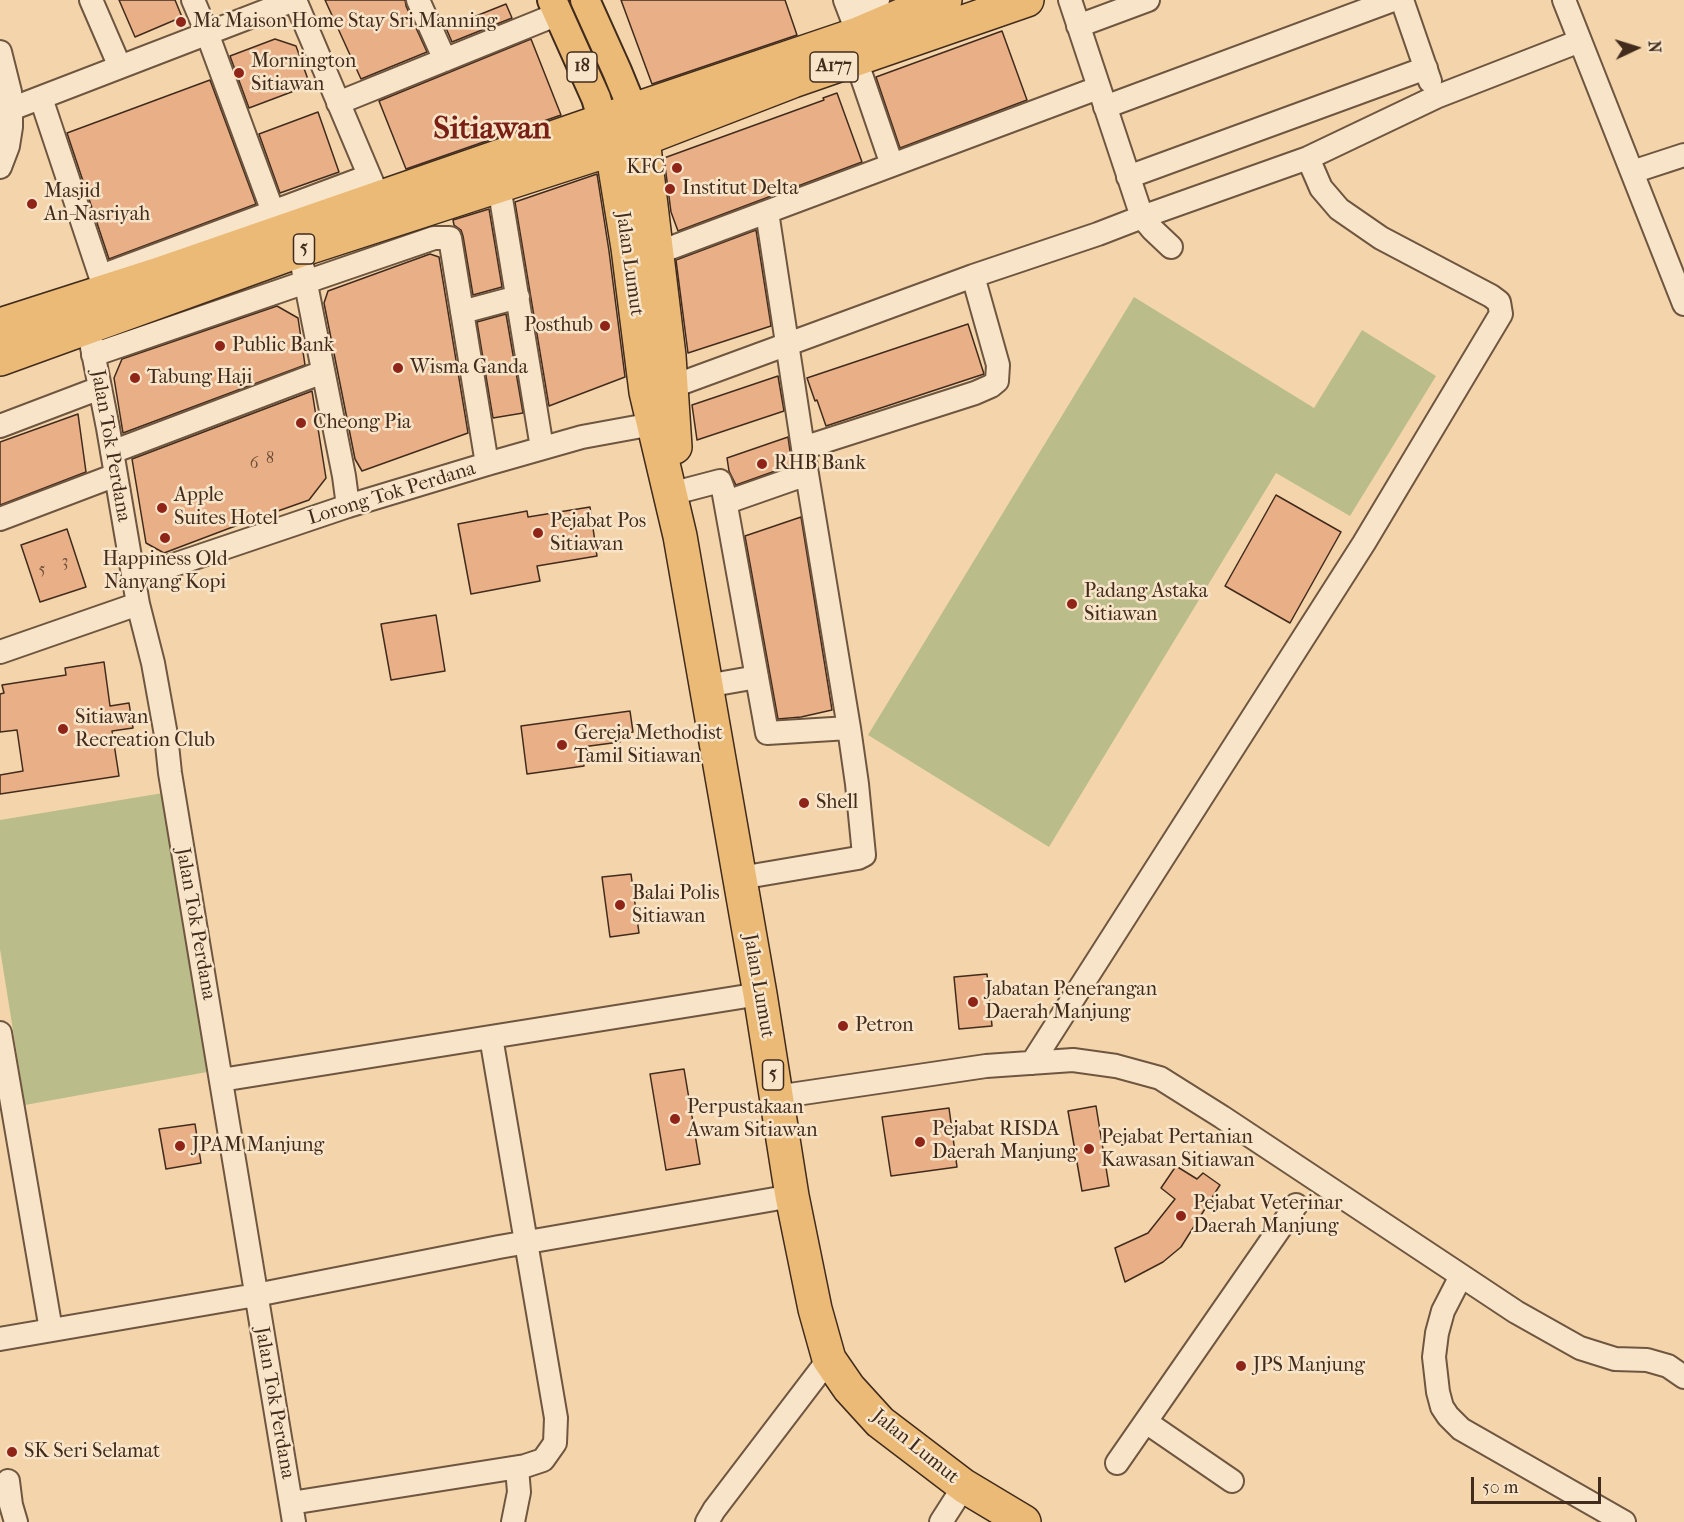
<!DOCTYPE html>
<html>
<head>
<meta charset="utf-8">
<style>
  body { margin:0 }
  #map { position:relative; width:1684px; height:1522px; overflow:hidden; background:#f4d5ab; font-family:"IM FELL French Canon",serif }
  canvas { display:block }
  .north { position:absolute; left:1606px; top:18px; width:60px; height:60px; -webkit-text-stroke:4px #f8e4c8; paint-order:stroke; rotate:86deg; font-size:16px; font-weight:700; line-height:24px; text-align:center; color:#412b1c }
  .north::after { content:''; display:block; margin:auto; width:21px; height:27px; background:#412b1c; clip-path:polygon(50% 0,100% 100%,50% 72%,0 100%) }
  .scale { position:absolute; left:1471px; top:1477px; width:130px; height:27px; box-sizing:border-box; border:3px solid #412b1c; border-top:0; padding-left:8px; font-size:18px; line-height:21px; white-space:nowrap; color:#412b1c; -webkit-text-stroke:4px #f8e4c8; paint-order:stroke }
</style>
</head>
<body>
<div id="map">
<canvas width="1684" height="1522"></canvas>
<div class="north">N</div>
<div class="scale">50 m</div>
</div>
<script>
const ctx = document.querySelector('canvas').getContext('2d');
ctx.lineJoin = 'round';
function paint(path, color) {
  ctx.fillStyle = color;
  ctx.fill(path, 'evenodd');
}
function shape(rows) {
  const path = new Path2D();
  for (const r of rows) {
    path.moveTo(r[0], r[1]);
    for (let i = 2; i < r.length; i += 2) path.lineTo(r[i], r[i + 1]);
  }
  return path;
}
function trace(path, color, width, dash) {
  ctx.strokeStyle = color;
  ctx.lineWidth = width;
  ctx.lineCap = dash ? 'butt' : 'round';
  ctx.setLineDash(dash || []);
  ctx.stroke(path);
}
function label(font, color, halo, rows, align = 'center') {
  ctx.font = font + ' "IM FELL French Canon",serif';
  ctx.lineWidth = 5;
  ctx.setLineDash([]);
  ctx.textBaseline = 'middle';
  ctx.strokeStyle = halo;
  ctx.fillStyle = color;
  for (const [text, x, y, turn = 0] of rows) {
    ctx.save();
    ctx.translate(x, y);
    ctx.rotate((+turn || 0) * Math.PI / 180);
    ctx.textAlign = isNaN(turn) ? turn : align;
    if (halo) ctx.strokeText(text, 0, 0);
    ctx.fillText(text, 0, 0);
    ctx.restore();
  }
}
paint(shape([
  [1134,297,1314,408,1362,330,1436,376,1350,516,1276,473,1049,847,868,735],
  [163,793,207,1072,25,1105,0,949,0,820]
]), '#babd8a');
const building = shape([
  [119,0,175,0,182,17,135,37,119,0],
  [325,0,405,0,406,6,427,52,361,79,325,0],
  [621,0,785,0,797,35,652,84,621,0],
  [506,4,512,18,452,42,446,28,506,4],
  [1002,31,1027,100,900,148,876,77,1002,31],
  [275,39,296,46,310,85,249,108,230,56,275,39],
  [531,39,561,115,406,169,379,101,531,39],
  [210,80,256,204,109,259,67,133,210,80],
  [837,93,862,162,678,231,671,212,664,158,824,100,823,98,837,93],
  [318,112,339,172,280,193,259,134,318,112],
  [597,174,609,251,625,377,549,406,515,202,597,174],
  [489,209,502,287,473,295,463,236,461,230,454,225,453,220,489,209],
  [756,230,771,326,688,353,676,260,756,230],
  [430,254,439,257,468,433,362,471,355,459,324,303,328,291,430,254],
  [277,306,298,318,305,365,123,433,114,378,122,359,277,306],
  [506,314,523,413,493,418,477,322,506,314],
  [968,324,984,374,826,426,817,400,815,401,807,378,968,324],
  [778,376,784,411,697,440,692,405,778,376],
  [312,391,326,478,309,500,230,528,164,553,146,543,132,459,312,391],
  [78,414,86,472,0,505,0,442,78,414],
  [788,437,792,465,736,485,729,471,727,458,788,437],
  [1276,495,1341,532,1290,623,1225,586,1276,495],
  [590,507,597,556,537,566,540,581,471,594,458,524,527,511,528,517,590,507],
  [801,517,832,710,801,717,778,719,745,536,801,517],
  [67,529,86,587,40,602,21,545,67,529],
  [436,615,445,671,391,680,381,624,436,615],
  [104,662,110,706,129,703,133,728,112,731,119,776,0,794,0,775,23,771,17,730,0,732,0,694,4,693,2,685,66,675,65,668,104,662],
  [630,711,633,732,619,734,620,742,582,747,584,766,527,774,521,726,630,711],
  [631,874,639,933,610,937,602,877,631,874],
  [987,974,992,1026,959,1029,954,977,987,974],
  [684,1069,700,1164,666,1170,650,1074,684,1069],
  [1096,1106,1109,1186,1082,1191,1068,1111,1096,1106],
  [949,1108,957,1167,891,1176,882,1117,949,1108],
  [195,1124,201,1163,166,1169,159,1129,195,1124],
  [1176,1166,1197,1179,1203,1173,1220,1185,1181,1247,1163,1262,1125,1282,1115,1248,1148,1233,1175,1199,1161,1188,1176,1166]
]);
paint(building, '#e9af87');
trace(building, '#412b1c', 1.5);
const minor = shape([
  [91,0,120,67],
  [193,0,207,33,273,212],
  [295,0,375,189],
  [418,0,445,60],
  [845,0,858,34],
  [1070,0,1142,217,1152,229,1171,247],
  [1402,0,1430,81],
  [1564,0,1684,304],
  [849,10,878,0],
  [1078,26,1148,0],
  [0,52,10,92,11,109,11,127,8,146,0,167],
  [856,60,892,165],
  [41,98,105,290],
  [338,103,558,14],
  [1105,107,1393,0],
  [11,109,294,0],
  [1632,172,1684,155],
  [1128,177,1426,68],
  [499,186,542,448],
  [657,253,1098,88],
  [303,269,344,476,348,506],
  [101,276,369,176],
  [462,312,518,297],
  [88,327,108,428,138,604,153,663,166,735,170,773,294,1522],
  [93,355,434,238,450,238,487,464],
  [671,387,973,276,1098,234,1142,217,1308,158,1436,97,1580,41],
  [0,426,100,388],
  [803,448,975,393,991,386,997,381,998,365,973,276],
  [112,452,323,372],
  [678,492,720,481,723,489,767,733,849,728],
  [727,502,807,474],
  [0,519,116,475],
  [135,578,348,506,487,464,582,437,653,424],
  [0,652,138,604],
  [706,686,757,677],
  [740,878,858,858,864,855,857,784,849,728,807,474,767,212],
  [0,1033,51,1330],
  [1032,1063,1364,543,1501,314,1499,302,1491,296,1381,238,1339,209,1321,188,1308,158],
  [221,1080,760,994],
  [776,1097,986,1066,1073,1060,1116,1066,1160,1078,1222,1117,1516,1312,1580,1348,1615,1359,1647,1360,1668,1366,1684,1377],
  [1461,1276,1443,1311,1437,1333,1434,1357,1438,1392,1442,1407,1448,1416,1461,1429,1624,1522],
  [0,1339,256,1295,499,1247,792,1196],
  [1146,1422,1232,1481],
  [1117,1463,1296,1205],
  [8,1481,11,1505,16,1522],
  [291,1503,525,1466,543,1460,555,1443,556,1418,491,1037],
  [513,1522,519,1492,517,1468],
  [707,1522,714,1510,829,1359],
  [941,1522,964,1486]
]);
const major = shape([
  [552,0,596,98,603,121],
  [585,0,617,71,633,110]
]);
const highway = shape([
  [636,118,643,139,669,356,675,447],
  [603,121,612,149,628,248,646,392,680,536,760,994,792,1196,815,1309,829,1359,849,1388,880,1422,964,1486,1024,1522],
  [0,325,156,275,633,110,858,34,907,13,945,0],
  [0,359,298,251,643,139,793,81,1027,0]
]);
trace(minor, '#6e5640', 26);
trace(major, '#412b1c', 32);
trace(highway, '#412b1c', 36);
trace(minor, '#f8e4c8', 22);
trace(major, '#eaba76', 28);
trace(highway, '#eaba76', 33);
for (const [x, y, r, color] of [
  [181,22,6,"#8f2418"],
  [239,73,6,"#8f2418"],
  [677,168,6,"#8f2418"],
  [670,189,6,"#8f2418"],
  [32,204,6,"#8f2418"],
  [605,326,6,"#8f2418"],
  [220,346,6,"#8f2418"],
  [398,368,6,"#8f2418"],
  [135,378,6,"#8f2418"],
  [301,423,6,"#8f2418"],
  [762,464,6,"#8f2418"],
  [162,508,6,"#8f2418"],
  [538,533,6,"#8f2418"],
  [165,538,6,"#8f2418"],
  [1072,604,6,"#8f2418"],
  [63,729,6,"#8f2418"],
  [562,745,6,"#8f2418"],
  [804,803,6,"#8f2418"],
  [620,905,6,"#8f2418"],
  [973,1002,6,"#8f2418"],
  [843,1026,6,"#8f2418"],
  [675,1119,6,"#8f2418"],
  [920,1142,6,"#8f2418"],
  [180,1146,6,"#8f2418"],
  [1089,1149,6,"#8f2418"],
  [1181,1216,6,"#8f2418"],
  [1241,1366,6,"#8f2418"],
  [12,1452,6,"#8f2418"]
]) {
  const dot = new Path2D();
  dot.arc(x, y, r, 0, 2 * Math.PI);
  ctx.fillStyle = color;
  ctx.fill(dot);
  trace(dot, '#f8e4c8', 2);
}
label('16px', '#6b4c37', null, [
  ["8",270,459],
  ["6",254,464],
  ["3",65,562],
  ["5",42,570]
]);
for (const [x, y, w] of [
  [582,67,30],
  [834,67,48],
  [304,249,21],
  [773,1075,21]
]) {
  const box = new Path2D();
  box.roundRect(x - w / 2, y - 15, w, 30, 4.5);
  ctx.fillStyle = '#f8e4c8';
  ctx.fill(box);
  trace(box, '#412b1c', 1.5);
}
label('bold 18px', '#412b1c', null, [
  ["18",582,67],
  ["A177",834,67],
  ["5",304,249],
  ["5",773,1075]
]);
label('20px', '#412b1c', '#f8e4c8', [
  ["Ma Maison Home Stay Sri Manning",193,22],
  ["Mornington",251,62],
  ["Sitiawan",251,85],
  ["KFC",665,168,"right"],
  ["Institut Delta",682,189],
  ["Masjid",44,192],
  ["An-Nasriyah",44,215],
  ["Posthub",593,326,"right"],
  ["Public Bank",232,346],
  ["Wisma Ganda",410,368],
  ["Tabung Haji",147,378],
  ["Cheong Pia",313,423],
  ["RHB Bank",774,464],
  ["Apple",174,496],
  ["Suites Hotel",174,519],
  ["Pejabat Pos",550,522],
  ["Sitiawan",550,545],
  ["Happiness Old",165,560,"center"],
  ["Nanyang Kopi",165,583,"center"],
  ["Padang Astaka",1084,592],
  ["Sitiawan",1084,615],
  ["Sitiawan",75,718],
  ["Recreation Club",75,741],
  ["Gereja Methodist",574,734],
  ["Tamil Sitiawan",574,757],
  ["Shell",816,803],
  ["Balai Polis",632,894],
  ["Sitiawan",632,917],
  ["Jabatan Penerangan",985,990],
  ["Daerah Manjung",985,1013],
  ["Petron",855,1026],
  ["Perpustakaan",687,1108],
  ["Awam Sitiawan",687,1131],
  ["Pejabat RISDA",932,1130],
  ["Daerah Manjung",932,1153],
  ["Pejabat Pertanian",1101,1138],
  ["Kawasan Sitiawan",1101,1161],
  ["JPAM Manjung",192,1146],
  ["Pejabat Veterinar",1193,1204],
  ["Daerah Manjung",1193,1227],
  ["JPS Manjung",1253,1366],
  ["SK Seri Selamat",24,1452]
], 'left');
label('20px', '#412b1c', '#f8e4c8', [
  ["Jalan Lumut",629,264,82],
  ["Jalan Tok Perdana",110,446,80],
  ["Lorong Tok Perdana",392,494,-17],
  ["Jalan Tok Perdana",195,924,80],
  ["Jalan Lumut",758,986,80],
  ["Jalan Tok Perdana",274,1403,80],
  ["Jalan Lumut",915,1447,39]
]);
label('bold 32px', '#7a1f14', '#f8e4c8', [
  ["Sitiawan",492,130]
]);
</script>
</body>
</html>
